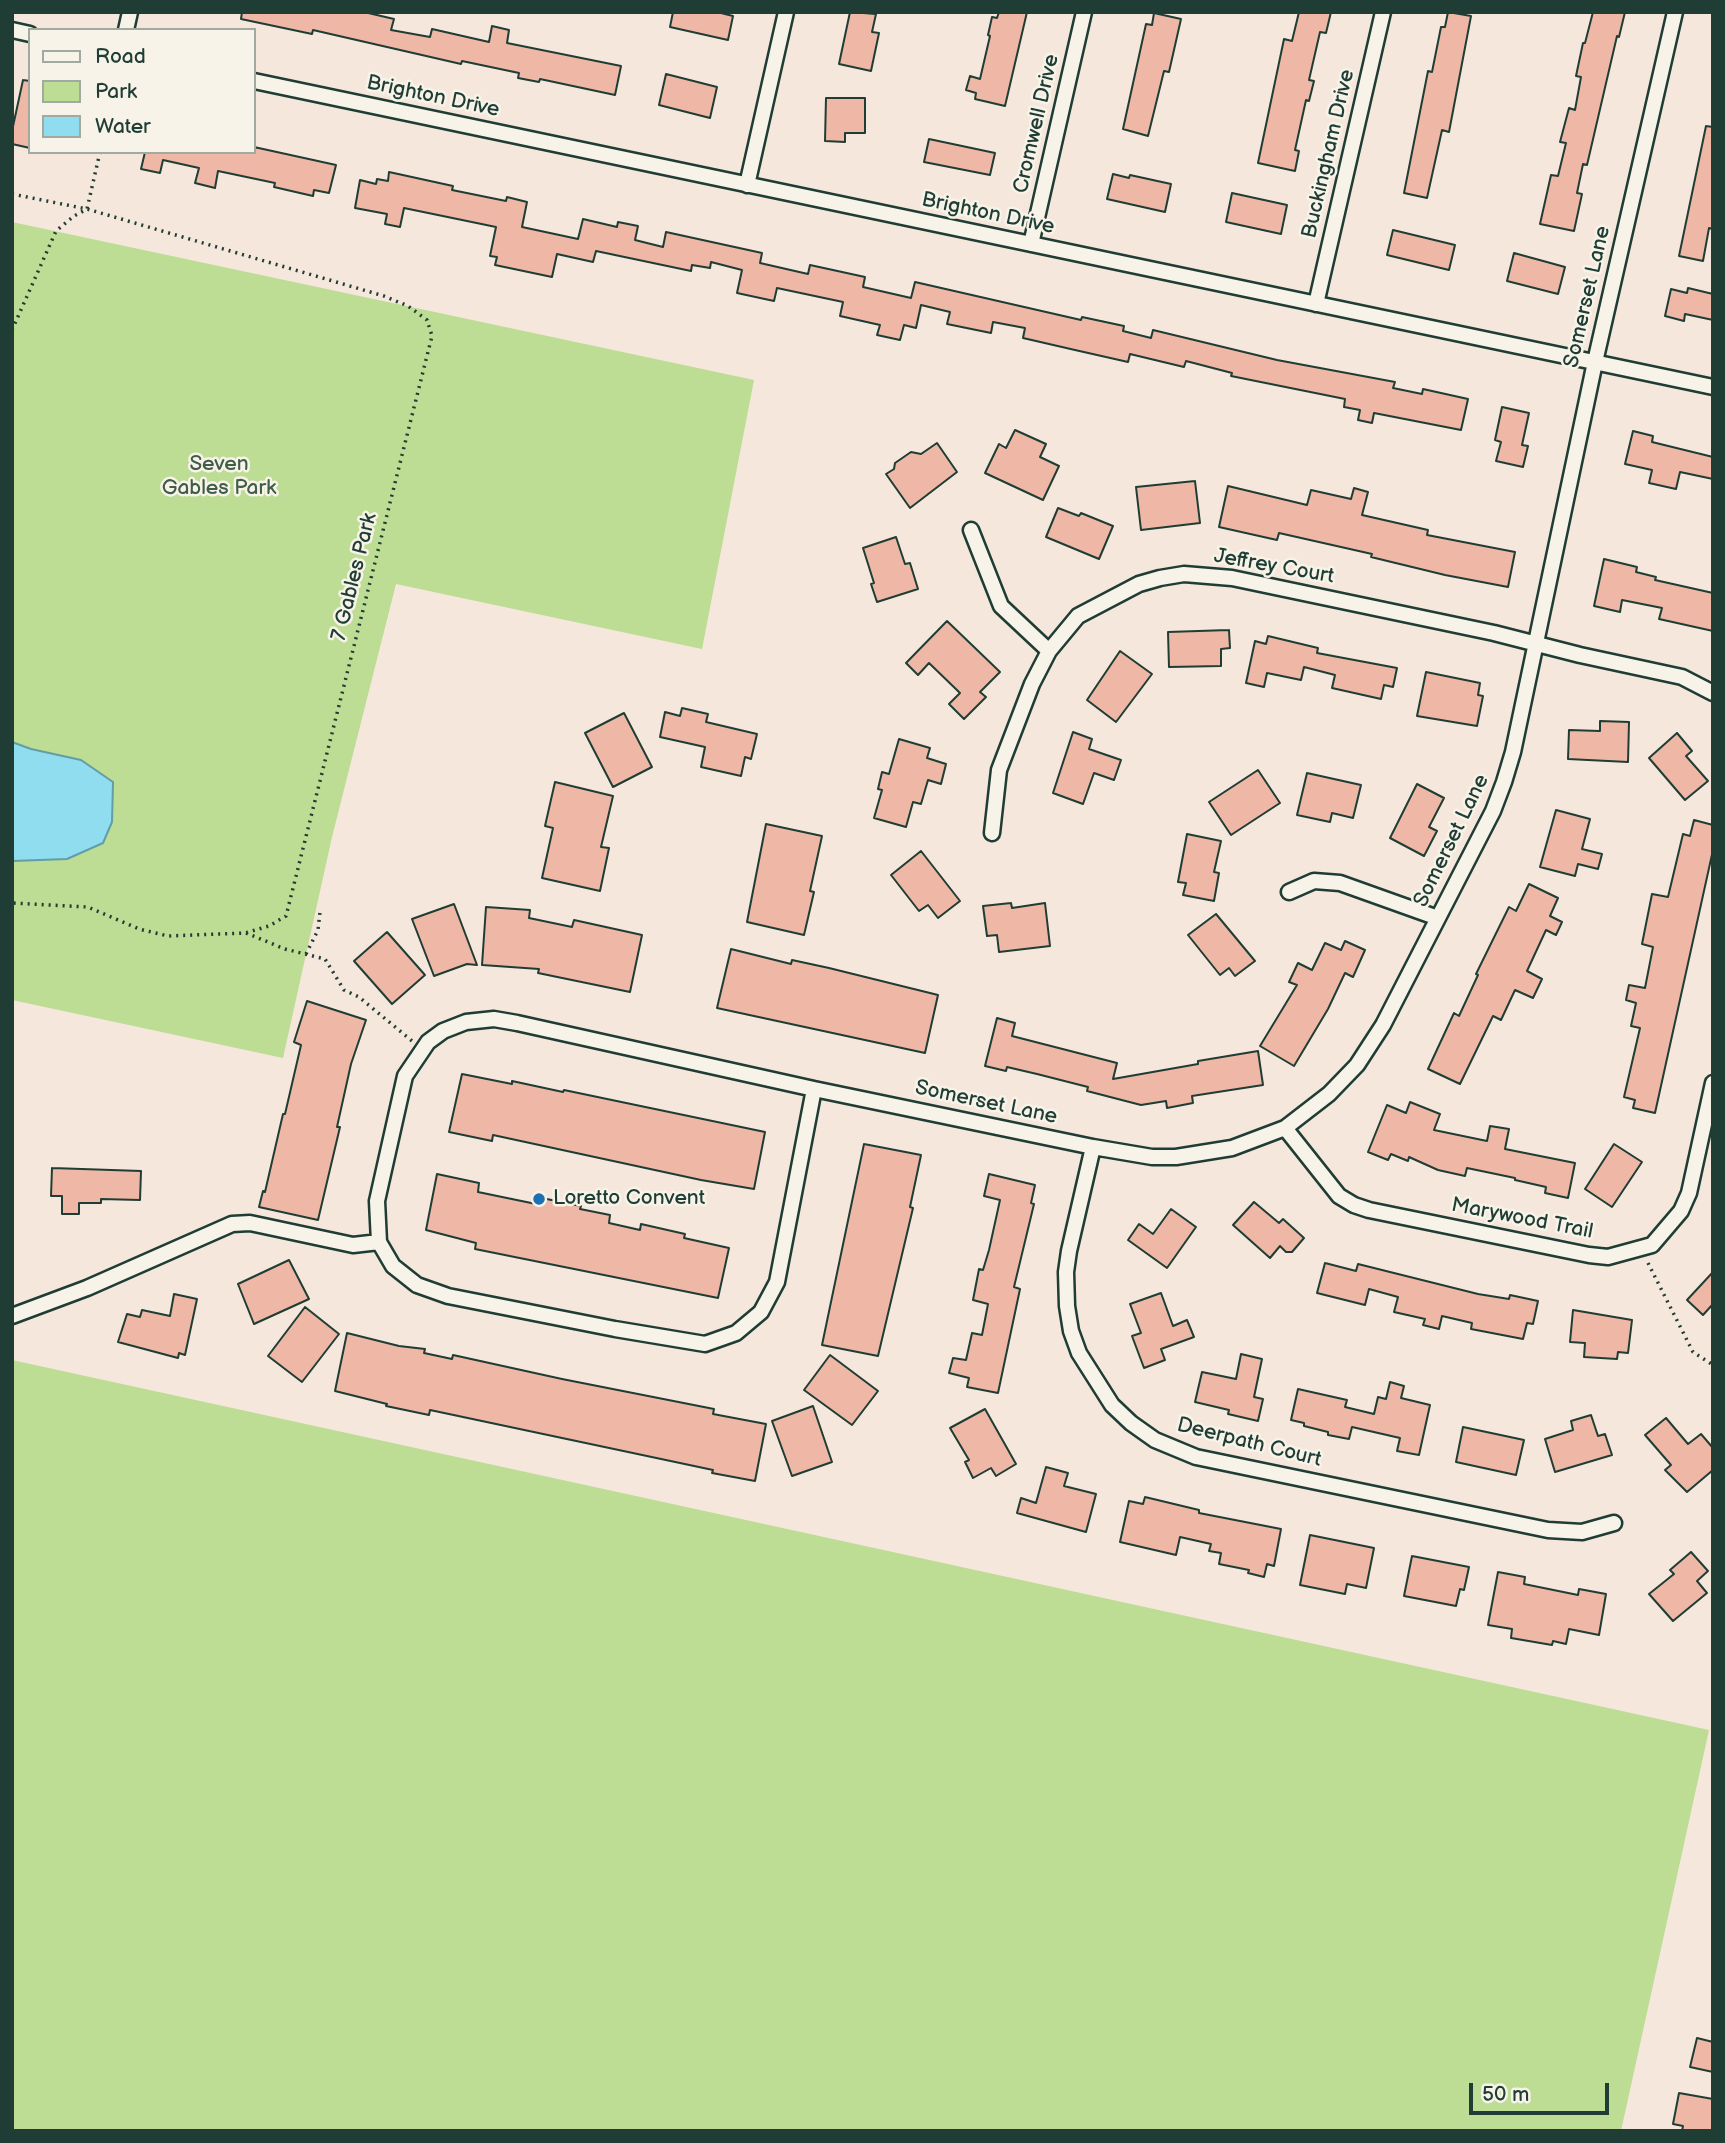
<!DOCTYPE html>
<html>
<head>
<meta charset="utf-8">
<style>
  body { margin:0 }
  #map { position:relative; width:1725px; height:2143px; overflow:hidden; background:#f5e7db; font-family:"Balsamiq Sans",sans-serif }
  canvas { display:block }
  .frame { position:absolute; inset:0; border:14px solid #1f3d34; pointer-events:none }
  .legend { position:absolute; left:28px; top:28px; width:228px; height:126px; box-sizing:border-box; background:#f7f3e8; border:2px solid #a1aaa0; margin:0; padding:9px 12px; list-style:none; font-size:21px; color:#1f3d34 }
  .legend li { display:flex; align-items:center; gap:14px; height:35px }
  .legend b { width:35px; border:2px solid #a1aaa0 }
  .scale { position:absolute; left:1469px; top:2083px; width:140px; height:32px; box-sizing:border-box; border:4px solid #1f3d34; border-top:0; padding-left:9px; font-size:21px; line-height:24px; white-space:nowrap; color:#1f3d34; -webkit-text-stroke:5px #f7f3e8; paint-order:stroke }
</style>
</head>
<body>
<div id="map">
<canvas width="1725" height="2143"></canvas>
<div class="frame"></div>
<ul class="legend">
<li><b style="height:9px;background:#f7f3e8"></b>Road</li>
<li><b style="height:19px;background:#bddc94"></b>Park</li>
<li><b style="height:19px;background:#90ddf0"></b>Water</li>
</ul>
<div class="scale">50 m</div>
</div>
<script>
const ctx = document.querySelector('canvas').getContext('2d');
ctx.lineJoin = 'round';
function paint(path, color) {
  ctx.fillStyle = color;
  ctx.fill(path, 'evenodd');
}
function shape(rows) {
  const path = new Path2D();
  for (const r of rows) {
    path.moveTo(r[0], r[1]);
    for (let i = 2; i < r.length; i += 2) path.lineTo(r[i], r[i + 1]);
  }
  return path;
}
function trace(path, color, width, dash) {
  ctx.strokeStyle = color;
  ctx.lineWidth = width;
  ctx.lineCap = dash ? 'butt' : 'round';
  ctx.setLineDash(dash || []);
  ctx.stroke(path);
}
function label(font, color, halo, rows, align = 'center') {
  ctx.font = font + ' "Balsamiq Sans",sans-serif';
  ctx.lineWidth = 5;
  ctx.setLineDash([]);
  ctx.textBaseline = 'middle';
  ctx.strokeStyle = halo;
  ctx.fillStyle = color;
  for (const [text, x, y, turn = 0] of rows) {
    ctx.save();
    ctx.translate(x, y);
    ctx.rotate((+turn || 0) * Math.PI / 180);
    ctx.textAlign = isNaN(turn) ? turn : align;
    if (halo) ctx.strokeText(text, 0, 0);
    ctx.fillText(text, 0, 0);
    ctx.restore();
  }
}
paint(shape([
  [12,222,754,380,702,649,396,584,332,837,283,1058,12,1000],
  [12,1360,1709,1730,1621,2131,12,2131]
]), '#bddc94');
const water = shape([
  [12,742,31,749,81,760,113,782,112,822,103,843,67,859,12,861,12,742]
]);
paint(water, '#90ddf0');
trace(water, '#639da5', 2);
const building = shape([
  [242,12,364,12,394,19,391,30,430,37,432,29,489,42,492,26,509,30,507,43,621,66,615,95,540,79,539,82,518,78,519,73,462,61,461,64,313,30,312,34,241,19,242,12],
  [673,12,717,12,733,16,728,40,670,27,673,12],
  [850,12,876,14,872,32,879,33,871,71,839,64,850,12],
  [999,12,1027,12,1005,106,975,99,976,93,966,90,970,76,980,79,990,36,988,35,992,17,997,18,999,12],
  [1299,12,1331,12,1326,33,1320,32,1309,80,1314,81,1309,101,1306,100,1295,150,1299,151,1295,171,1258,163,1284,39,1292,41,1299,12],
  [1448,12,1471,16,1449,132,1442,130,1427,198,1404,193,1428,71,1432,72,1441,27,1445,27,1448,12],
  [1593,12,1625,12,1619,37,1617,36,1587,165,1583,164,1577,193,1582,194,1574,231,1540,224,1551,175,1558,176,1566,143,1560,142,1569,108,1575,110,1581,77,1576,76,1583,43,1585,43,1593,12],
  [1154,13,1181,19,1169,72,1164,71,1148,136,1123,129,1146,24,1152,25,1154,13],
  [666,74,717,87,710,118,659,105,666,74],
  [23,80,30,81,30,148,12,144,12,131,23,80],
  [826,98,865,98,865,133,845,133,845,142,825,141,826,98],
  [1706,126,1713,127,1713,229,1709,228,1703,261,1679,256,1706,126],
  [929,139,995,153,990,175,924,162,929,139],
  [254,147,336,165,329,193,314,190,313,196,274,187,275,183,218,171,215,188,195,183,199,168,163,160,160,173,141,169,145,152,254,152,254,147],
  [389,172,453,186,452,190,506,201,507,197,527,202,522,227,578,239,583,219,617,227,618,222,638,226,635,240,663,247,666,232,762,253,760,263,808,274,810,265,865,277,863,287,911,298,915,282,1081,320,1082,317,1124,326,1123,331,1151,338,1153,330,1277,360,1395,382,1393,388,1422,394,1423,389,1468,399,1461,430,1374,413,1372,423,1358,420,1360,410,1344,407,1345,399,1231,376,1232,373,1186,361,1184,367,1130,354,1128,362,1075,350,1023,338,1025,328,993,322,991,333,947,324,950,312,921,305,916,328,904,325,900,340,877,335,880,325,840,316,843,302,777,288,774,301,737,293,742,270,711,262,710,268,692,265,691,271,596,251,593,262,557,254,552,277,495,265,497,257,490,256,496,227,404,208,400,227,385,224,387,214,355,208,360,180,376,184,377,179,388,181,389,172],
  [1113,174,1129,178,1130,175,1171,184,1165,212,1107,199,1113,174],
  [1232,193,1287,205,1281,234,1226,222,1232,193],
  [1393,230,1455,245,1449,270,1387,255,1393,230],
  [1514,253,1565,267,1558,294,1507,281,1514,253],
  [1688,288,1713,294,1713,320,1685,314,1684,321,1665,316,1671,289,1687,293,1688,288],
  [1502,407,1529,413,1522,445,1528,446,1523,467,1496,461,1501,442,1495,440,1502,407],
  [1015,430,1046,444,1040,457,1059,466,1043,500,985,473,999,444,1006,448,1015,430],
  [1633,431,1653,436,1652,442,1713,457,1713,479,1680,472,1676,489,1649,483,1652,470,1625,464,1633,431],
  [937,443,957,472,910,508,886,474,894,469,895,463,911,452,921,454,937,443],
  [1195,481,1200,523,1141,530,1136,487,1195,481],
  [1228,486,1307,505,1311,490,1351,499,1354,488,1368,492,1362,515,1428,530,1427,535,1515,552,1508,587,1445,575,1371,557,1372,554,1279,533,1277,540,1219,527,1228,486],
  [1058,508,1079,516,1081,513,1113,526,1099,559,1046,537,1058,508],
  [896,537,905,564,910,563,918,589,877,602,871,584,874,583,863,548,896,537],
  [1604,559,1637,567,1636,572,1656,577,1655,580,1713,593,1713,631,1659,619,1662,608,1622,600,1620,612,1594,606,1604,559],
  [947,621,1000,672,980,692,986,697,964,719,949,704,960,693,929,663,918,675,906,663,947,621],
  [1229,630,1230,648,1221,649,1221,666,1169,667,1168,632,1229,630],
  [1268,636,1318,648,1317,653,1397,668,1393,687,1384,685,1381,699,1332,688,1335,675,1304,667,1301,680,1267,673,1264,687,1246,683,1255,641,1266,644,1268,636],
  [1120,651,1152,674,1116,722,1087,700,1120,651],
  [1426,672,1480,683,1478,695,1483,696,1477,726,1417,716,1426,672],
  [682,708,708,714,706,722,757,734,751,759,745,757,741,776,701,767,705,747,660,737,665,712,680,716,682,708],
  [624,713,652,767,613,787,585,733,624,713],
  [1600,721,1629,722,1628,762,1568,759,1569,730,1600,731,1600,721],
  [1073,732,1092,739,1089,749,1121,760,1114,780,1094,773,1083,804,1053,793,1073,732],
  [1677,733,1692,751,1686,756,1708,781,1685,800,1649,758,1677,733],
  [899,739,930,748,927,758,946,764,941,784,928,780,921,804,913,802,906,827,874,818,882,790,878,789,882,772,889,774,899,739],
  [1258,770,1280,803,1231,835,1209,802,1258,770],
  [1307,773,1361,785,1353,818,1332,813,1330,822,1297,815,1307,773],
  [555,782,613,796,601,847,609,848,600,891,542,878,553,828,545,826,555,782],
  [1417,784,1444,798,1429,827,1437,831,1424,856,1390,838,1417,784],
  [1556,810,1590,819,1582,849,1602,854,1598,869,1578,864,1575,876,1540,867,1556,810],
  [1694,820,1713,825,1713,850,1655,1113,1633,1108,1635,1100,1624,1097,1640,1028,1631,1026,1636,1003,1626,1000,1629,985,1645,988,1653,947,1642,944,1652,894,1668,897,1683,834,1690,836,1694,820],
  [766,824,822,836,810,891,814,892,804,935,747,922,766,824],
  [1187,834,1221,841,1214,872,1219,873,1214,901,1183,895,1186,883,1178,882,1187,834],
  [921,851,960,901,938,918,928,905,919,911,891,875,921,851],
  [1529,884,1558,898,1550,916,1562,922,1556,935,1546,930,1527,971,1542,979,1533,998,1515,990,1501,1020,1493,1016,1460,1084,1428,1069,1454,1013,1459,1016,1478,975,1476,974,1509,907,1516,911,1529,884],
  [1011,903,1012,908,1045,903,1050,946,999,952,997,935,987,936,983,906,1011,903],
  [454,904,477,965,467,964,434,976,412,919,454,904],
  [486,907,530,910,529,918,572,927,574,920,642,935,630,992,538,973,539,969,482,965,486,907],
  [1216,914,1255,961,1235,976,1229,968,1220,975,1188,935,1216,914],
  [387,932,425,975,392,1004,354,961,387,932],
  [1345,941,1365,950,1353,977,1345,973,1328,1009,1294,1066,1260,1046,1297,985,1289,982,1298,963,1312,970,1325,943,1341,950,1345,941],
  [731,949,791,964,792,960,829,968,938,995,925,1053,717,1008,731,949],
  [307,1001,366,1020,351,1064,337,1127,340,1127,318,1220,259,1207,263,1191,265,1192,283,1114,285,1114,301,1045,294,1042,307,1001],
  [997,1018,1015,1023,1012,1036,1117,1063,1113,1079,1198,1064,1198,1061,1258,1051,1263,1085,1192,1096,1193,1103,1167,1108,1166,1101,1141,1105,1087,1091,1088,1087,1037,1074,1007,1067,1006,1071,985,1066,997,1018],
  [462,1074,512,1084,512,1081,563,1092,564,1090,765,1132,754,1189,701,1180,493,1135,492,1141,449,1132,462,1074],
  [1410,1102,1440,1114,1434,1130,1487,1141,1490,1126,1509,1129,1505,1149,1575,1163,1568,1198,1545,1193,1546,1187,1515,1180,1515,1178,1467,1168,1465,1176,1438,1170,1409,1157,1408,1161,1391,1154,1388,1160,1368,1152,1387,1105,1406,1113,1410,1102],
  [864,1144,921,1155,910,1207,913,1208,878,1356,822,1345,864,1144],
  [1614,1144,1642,1162,1612,1207,1585,1189,1614,1144],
  [52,1168,141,1171,140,1200,101,1199,101,1203,79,1203,79,1214,62,1214,62,1196,51,1196,52,1168],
  [437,1174,479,1183,478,1192,536,1204,537,1197,581,1206,580,1209,610,1215,609,1223,640,1230,641,1224,685,1234,684,1238,729,1248,718,1298,475,1249,476,1243,426,1230,437,1174],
  [989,1174,1035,1185,1031,1203,1034,1204,1014,1287,1020,1289,998,1393,967,1387,969,1378,949,1373,953,1358,966,1360,972,1333,982,1335,988,1304,973,1300,979,1269,983,1270,989,1250,1000,1200,984,1196,989,1174],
  [1254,1202,1279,1223,1283,1219,1304,1238,1292,1252,1286,1252,1280,1246,1270,1258,1233,1225,1254,1202],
  [1171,1209,1196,1227,1167,1268,1128,1240,1139,1224,1153,1234,1171,1209],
  [289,1260,309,1299,254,1324,238,1284,289,1260],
  [1325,1263,1356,1271,1358,1264,1478,1294,1509,1299,1510,1295,1538,1301,1533,1324,1527,1323,1523,1339,1471,1329,1472,1323,1442,1316,1439,1329,1423,1325,1425,1319,1394,1312,1398,1297,1369,1289,1365,1305,1317,1293,1325,1263],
  [1713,1272,1713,1304,1703,1315,1687,1300,1713,1272],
  [1161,1293,1173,1326,1187,1320,1194,1337,1161,1349,1165,1360,1144,1368,1132,1336,1141,1333,1130,1304,1161,1293],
  [174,1294,197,1299,185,1355,179,1353,178,1358,118,1342,127,1314,140,1317,142,1310,170,1316,174,1294],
  [305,1307,339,1334,302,1382,268,1356,305,1307],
  [1573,1310,1632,1320,1628,1353,1618,1352,1617,1359,1584,1357,1585,1343,1570,1342,1573,1310],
  [347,1333,399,1346,425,1349,424,1353,452,1359,453,1355,562,1379,714,1409,713,1414,766,1424,755,1481,712,1473,713,1470,430,1410,429,1415,386,1406,387,1404,335,1391,347,1333],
  [1241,1354,1262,1359,1254,1397,1263,1399,1258,1421,1228,1414,1229,1410,1195,1402,1202,1372,1236,1379,1241,1354],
  [830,1355,878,1391,852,1425,804,1390,830,1355],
  [1390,1382,1404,1386,1401,1398,1430,1405,1419,1455,1397,1451,1400,1438,1352,1427,1349,1439,1328,1435,1328,1432,1304,1426,1304,1423,1291,1420,1298,1389,1347,1400,1345,1407,1374,1414,1378,1397,1386,1399,1390,1382],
  [813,1406,832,1462,792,1476,772,1421,813,1406],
  [985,1409,1016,1464,996,1476,991,1468,973,1478,965,1462,969,1460,950,1428,985,1409],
  [1591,1415,1598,1436,1605,1434,1612,1455,1555,1472,1545,1439,1573,1430,1571,1421,1591,1415],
  [1666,1418,1688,1444,1701,1434,1713,1448,1713,1470,1687,1492,1665,1470,1671,1465,1645,1435,1666,1418],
  [1463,1427,1524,1440,1516,1475,1456,1462,1463,1427],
  [1046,1467,1068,1473,1064,1486,1096,1494,1086,1532,1017,1513,1021,1498,1036,1503,1046,1467],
  [1145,1497,1199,1510,1199,1513,1281,1529,1274,1566,1267,1564,1264,1577,1248,1573,1249,1570,1219,1564,1221,1553,1209,1551,1211,1544,1180,1537,1176,1555,1120,1542,1129,1501,1143,1504,1145,1497],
  [1310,1535,1374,1548,1366,1588,1347,1584,1345,1594,1300,1585,1310,1535],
  [1691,1552,1708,1571,1697,1581,1707,1593,1673,1621,1649,1594,1674,1574,1670,1570,1691,1552],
  [1412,1556,1469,1567,1464,1590,1460,1589,1456,1606,1404,1596,1412,1556],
  [1498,1572,1525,1577,1524,1584,1578,1595,1579,1589,1606,1594,1599,1635,1569,1629,1566,1644,1553,1641,1552,1645,1511,1638,1512,1629,1488,1625,1498,1572],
  [1697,2038,1713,2042,1713,2072,1690,2067,1697,2038],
  [1679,2093,1713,2099,1713,2131,1682,2131,1683,2126,1673,2124,1679,2093]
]);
paint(building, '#efb7a5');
trace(building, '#1f3d34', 2);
const street = shape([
  [12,30,30,34],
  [126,30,130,12],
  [254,81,1713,387],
  [747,185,786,12],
  [1031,244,1084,12],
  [1316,304,1383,12],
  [971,530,1001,606,1049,651],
  [992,833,999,770,1032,684,1049,651,1078,616,1139,584,1160,578,1184,574,1232,578,1494,633,1580,655,1682,677,1713,693],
  [1289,892,1314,881,1340,883,1438,918],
  [814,1089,517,1023,494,1019,466,1022,443,1031,428,1042,405,1076,377,1201,379,1242,393,1266,417,1285,448,1296,615,1329,705,1344,736,1333,761,1312,777,1282,814,1089,1093,1147,1152,1157,1176,1157,1232,1148,1285,1128,1329,1094,1357,1065,1383,1025,1493,811,1504,782,1513,752,1595,362,1675,12],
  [1285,1128,1339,1196,1354,1205,1369,1210,1589,1255,1608,1257,1652,1245,1681,1211,1689,1193,1713,1083],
  [1093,1147,1069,1251,1066,1272,1067,1306,1071,1331,1079,1353,1112,1405,1131,1423,1155,1440,1196,1457,1548,1530,1582,1532,1614,1523],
  [12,1316,87,1288,232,1224,250,1223,353,1245,379,1242]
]);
trace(street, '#1f3d34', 19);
trace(shape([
  [12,194,87,209,384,296,408,306,427,320,432,336,286,916,269,926,245,933,168,936,139,929,88,907,12,903],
  [12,330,56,231,74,216,87,209,100,152],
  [246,933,285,949,325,959,344,990,359,997,412,1041],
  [306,954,318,930,320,912],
  [1648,1263,1693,1352,1713,1365]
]), '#1f3d34', 3.5, [2, 5]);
trace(street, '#f7f3e8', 14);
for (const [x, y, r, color] of [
  [539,1199,7,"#1f6fb2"]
]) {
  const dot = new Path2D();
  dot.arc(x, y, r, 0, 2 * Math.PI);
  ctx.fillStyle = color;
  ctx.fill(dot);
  trace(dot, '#f7f3e8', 2.5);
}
label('21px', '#1f3d34', '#f7f3e8', [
  ["Brighton Drive",433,97,12],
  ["Cromwell Drive",1037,124,-77],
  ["Buckingham Drive",1329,154,-77],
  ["Brighton Drive",988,214,12],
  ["Somerset Lane",1588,297,-77],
  ["Jeffrey Court",1274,567,10],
  ["7 Gables Park",355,577,-76],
  ["Somerset Lane",1452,841,-64],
  ["Somerset Lane",986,1103,12],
  ["Marywood Trail",1522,1219,11],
  ["Deerpath Court",1249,1443,14]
]);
label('21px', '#3f5d47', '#f7f3e8', [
  ["Seven",219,465],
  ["Gables Park",219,489]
]);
label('21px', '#1f3d34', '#f7f3e8', [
  ["Loretto Convent",553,1199]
], 'left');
</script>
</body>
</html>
